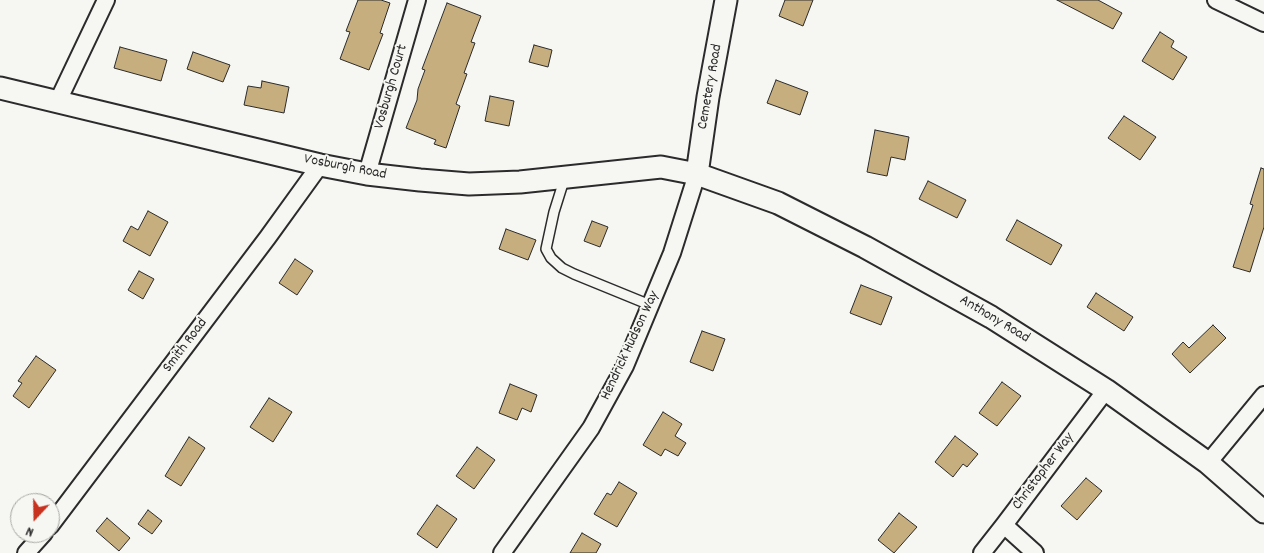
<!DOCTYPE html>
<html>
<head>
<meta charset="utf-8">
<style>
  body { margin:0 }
  #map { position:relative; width:1264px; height:553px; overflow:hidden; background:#f6f6f2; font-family:Dekko,sans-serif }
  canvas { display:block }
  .north { position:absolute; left:10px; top:493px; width:50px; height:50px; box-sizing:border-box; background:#f6f6f2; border:1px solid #a5a5a2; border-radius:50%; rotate:201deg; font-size:14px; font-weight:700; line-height:20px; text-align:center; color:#2b2b2b }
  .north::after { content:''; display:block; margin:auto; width:18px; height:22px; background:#c8321e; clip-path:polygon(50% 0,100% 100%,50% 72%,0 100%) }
</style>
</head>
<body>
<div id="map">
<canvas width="1264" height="553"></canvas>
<div class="north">N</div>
</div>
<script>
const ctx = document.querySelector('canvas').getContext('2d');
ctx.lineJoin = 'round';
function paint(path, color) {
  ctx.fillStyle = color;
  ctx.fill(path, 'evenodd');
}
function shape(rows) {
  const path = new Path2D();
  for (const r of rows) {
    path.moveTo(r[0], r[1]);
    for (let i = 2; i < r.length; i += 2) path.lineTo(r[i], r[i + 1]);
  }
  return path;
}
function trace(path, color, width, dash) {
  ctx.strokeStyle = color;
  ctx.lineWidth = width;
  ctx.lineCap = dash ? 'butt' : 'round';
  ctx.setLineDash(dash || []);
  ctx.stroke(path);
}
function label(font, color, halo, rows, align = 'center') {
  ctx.font = font + ' Dekko,sans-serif';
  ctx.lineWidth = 4;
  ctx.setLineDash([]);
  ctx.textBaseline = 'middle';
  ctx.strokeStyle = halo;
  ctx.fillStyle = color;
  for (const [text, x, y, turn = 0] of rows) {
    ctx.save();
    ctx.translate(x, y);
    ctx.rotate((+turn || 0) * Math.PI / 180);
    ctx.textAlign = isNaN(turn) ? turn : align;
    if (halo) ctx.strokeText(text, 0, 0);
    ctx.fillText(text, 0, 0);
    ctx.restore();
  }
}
const building = shape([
  [358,0,381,0,390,3,380,33,383,34,369,70,340,59,350,32,346,31,358,0],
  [785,0,813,0,803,26,779,16,785,0],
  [1057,0,1098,0,1122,13,1113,29,1057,0],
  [447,3,481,16,471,42,475,43,464,73,467,74,456,104,460,106,446,148,434,144,436,140,406,128,417,100,418,89,425,70,422,69,447,3],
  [1160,32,1174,41,1171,47,1187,57,1173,80,1142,61,1160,32],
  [534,45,552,50,548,67,529,62,534,45],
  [120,47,167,60,161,81,114,68,120,47],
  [193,52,230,65,223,82,187,69,193,52],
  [776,80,808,92,800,115,767,103,776,80],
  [262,81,289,87,284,113,244,105,248,86,261,88,262,81],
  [490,96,514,101,509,126,485,121,490,96],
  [1124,116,1156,137,1140,160,1108,138,1124,116],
  [875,130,909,137,905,160,891,157,887,176,867,172,875,130],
  [1261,168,1264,169,1264,227,1250,272,1233,267,1253,205,1250,204,1261,168],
  [928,181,966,200,957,218,919,199,928,181],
  [148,211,168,222,150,256,123,241,131,226,138,230,148,211],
  [1017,220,1062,245,1051,265,1006,240,1017,220],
  [592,221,608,227,600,247,584,241,592,221],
  [506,229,536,240,528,260,499,249,506,229],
  [295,259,313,271,297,295,279,283,295,259],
  [139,271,154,279,143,299,128,290,139,271],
  [861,285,892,297,881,325,850,313,861,285],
  [1096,293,1133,317,1124,331,1087,307,1096,293],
  [1213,325,1226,338,1190,373,1172,354,1183,342,1189,348,1213,325],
  [702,331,725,339,713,371,690,362,702,331],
  [36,356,56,370,29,408,13,396,22,383,18,381,36,356],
  [1002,382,1021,396,997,426,979,413,1002,382],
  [510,384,537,395,531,412,522,408,517,420,499,413,510,384],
  [269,398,292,412,273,442,250,427,269,398],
  [663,412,682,424,675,436,686,443,678,456,665,449,661,456,643,445,663,412],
  [955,436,978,454,967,467,963,464,953,477,935,462,955,436],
  [189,437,205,448,181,486,165,476,189,437],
  [477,447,495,460,474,489,456,476,477,447],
  [1086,478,1102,491,1077,520,1061,506,1086,478],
  [619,482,637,493,617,527,594,514,607,493,611,495,619,482],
  [437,505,457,519,437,548,417,534,437,505],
  [148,510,162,521,152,534,138,524,148,510],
  [899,513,917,527,894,553,878,540,899,513],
  [107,518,130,538,119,551,96,531,107,518],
  [582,533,601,544,596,553,570,553,582,533]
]);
paint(building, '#c7ae7f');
trace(building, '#2b2b2b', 1);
const service = shape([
  [565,177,554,212,546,249,551,258,562,268,574,274,650,305]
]);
const minor = shape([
  [1216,0,1264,23],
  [58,101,106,0],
  [367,174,417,0],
  [1208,463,1264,395],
  [1004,525,1035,553],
  [50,526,268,237,320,165],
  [26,553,44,533],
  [502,553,591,428,625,366,672,253,697,174],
  [982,553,1004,525,1106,390]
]);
const tertiary = shape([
  [0,88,320,165,367,174,420,180,469,184,520,182,661,167,697,174,778,203,865,247,991,317,1106,390,1208,463,1264,512],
  [697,174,708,97,726,0]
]);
trace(service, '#2b2b2b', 12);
trace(minor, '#2b2b2b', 20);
trace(tertiary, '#2b2b2b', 25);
trace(service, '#f6f6f2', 9);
trace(minor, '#f6f6f2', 16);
trace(tertiary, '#f6f6f2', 21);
label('15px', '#2b2b2b', '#f6f6f2', [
  ["Vosburgh Court",392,87,-74],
  ["Cemetery Road",711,87,-80],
  ["Vosburgh Road",345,168,11],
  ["Anthony Road",994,320,31],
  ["Smith Road",186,346,-53],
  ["Hendrick Hudson Way",631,346,-65],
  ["Christopher Way",1044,472,-53]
]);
</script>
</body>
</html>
